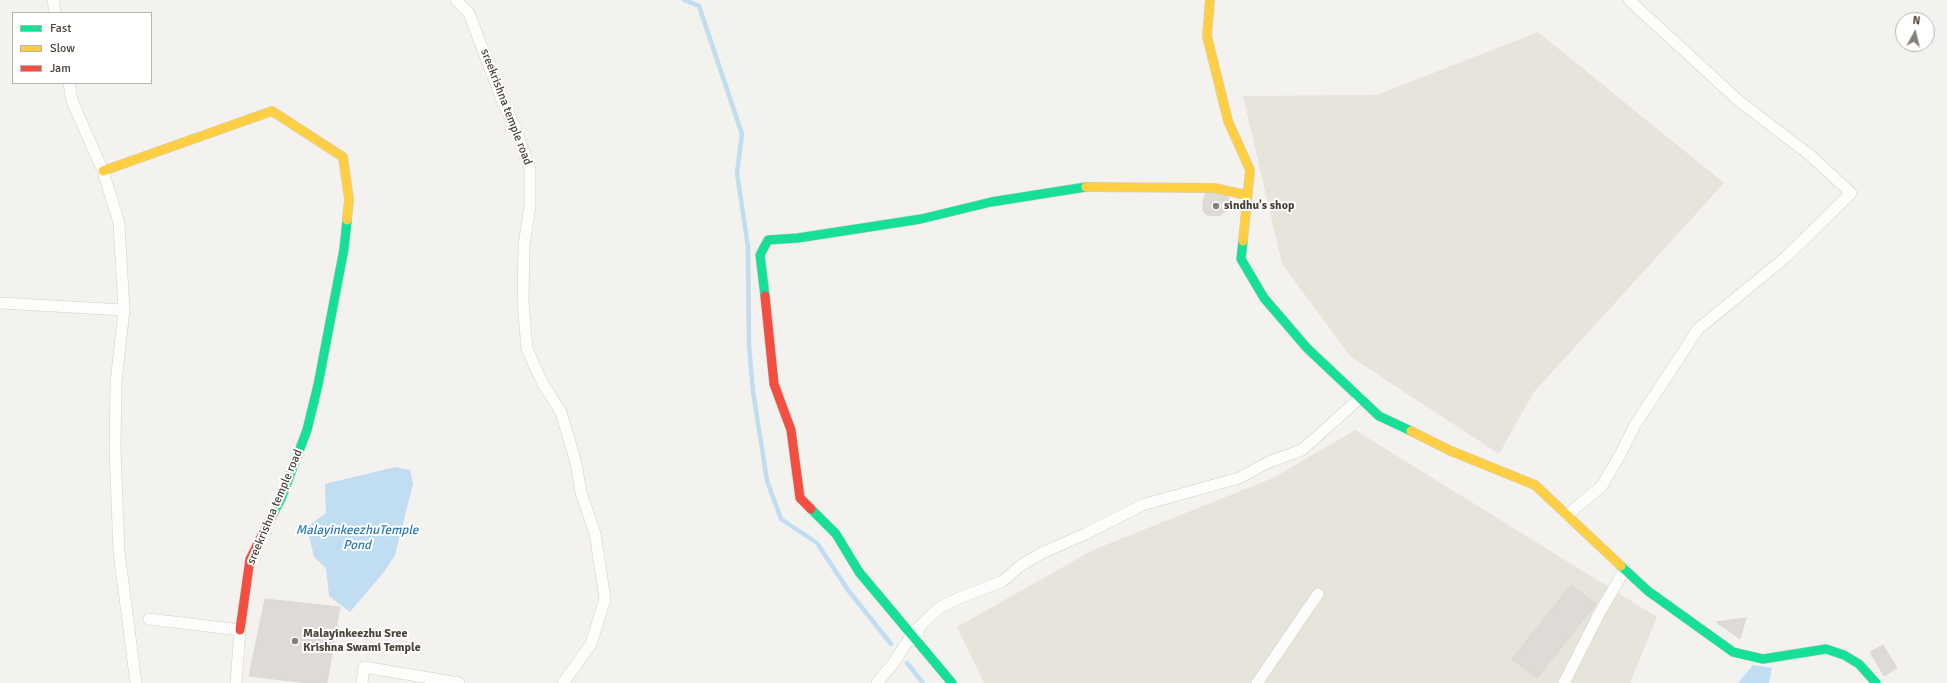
<!DOCTYPE html>
<html>
<head>
<meta charset="utf-8">
<style>
  body { margin:0 }
  #map { position:relative; width:1947px; height:683px; overflow:hidden; background:#f4f2ee; font-family:Signika,sans-serif }
  canvas { display:block }
  .legend { position:absolute; left:12px; top:12px; width:140px; height:72px; box-sizing:border-box; background:#fff; border:1px solid #b7b4b0; margin:0; padding:5px 7px; list-style:none; font-size:12px; color:#4b4439 }
  .legend li { display:flex; align-items:center; gap:8px; height:20px }
  .legend b { width:20px; border:1px solid #b7b4b0 }
  .north { position:absolute; left:1895px; top:12px; width:40px; height:40px; box-sizing:border-box; background:#fff; border:1px solid #b7b4b0; border-radius:50%; rotate:7deg; font-size:11px; font-weight:700; line-height:16px; text-align:center; color:#4b4439 }
  .north::after { content:''; display:block; margin:auto; width:14px; height:18px; background:#868178; clip-path:polygon(50% 0,100% 100%,50% 72%,0 100%) }
</style>
</head>
<body>
<div id="map">
<canvas width="1947" height="683"></canvas>
<ul class="legend">
<li><b style="height:5px;background:#16e098"></b>Fast</li>
<li><b style="height:5px;background:#ffcf43"></b>Slow</li>
<li><b style="height:5px;background:#f24e42"></b>Jam</li>
</ul>
<div class="north">N</div>
</div>
<script>
const ctx = document.querySelector('canvas').getContext('2d');
ctx.lineJoin = 'round';
function paint(path, color) {
  ctx.fillStyle = color;
  ctx.fill(path, 'evenodd');
}
function shape(rows) {
  const path = new Path2D();
  for (const r of rows) {
    path.moveTo(r[0], r[1]);
    for (let i = 2; i < r.length; i += 2) path.lineTo(r[i], r[i + 1]);
  }
  return path;
}
function trace(path, color, width, dash) {
  ctx.strokeStyle = color;
  ctx.lineWidth = width;
  ctx.lineCap = dash ? 'butt' : 'round';
  ctx.setLineDash(dash || []);
  ctx.stroke(path);
}
function label(font, color, halo, rows, align = 'center') {
  ctx.font = font + ' Signika,sans-serif';
  ctx.lineWidth = 4;
  ctx.setLineDash([]);
  ctx.textBaseline = 'middle';
  ctx.strokeStyle = halo;
  ctx.fillStyle = color;
  for (const [text, x, y, turn = 0] of rows) {
    ctx.save();
    ctx.translate(x, y);
    ctx.rotate((+turn || 0) * Math.PI / 180);
    ctx.textAlign = isNaN(turn) ? turn : align;
    if (halo) ctx.strokeText(text, 0, 0);
    ctx.fillText(text, 0, 0);
    ctx.restore();
  }
}
paint(shape([
  [1538,32,1724,183,1534,392,1499,454,1351,357,1282,264,1243,96,1377,95],
  [1355,430,1657,617,1630,683,984,683,957,627,1093,550,1273,478]
]), '#e7e4dc');
paint(shape([
  [395,467,410,470,413,484,395,555,384,572,350,612,329,596,326,568,314,557,307,527,326,513,325,484],
  [1753,665,1772,668,1769,683,1738,683]
]), '#c0ddf1');
trace(shape([
  [684,0,699,6,742,134,737,173,748,247,749,346,753,391,767,481,781,519,817,543,848,590,891,644],
  [907,663,923,683]
]), '#c0ddf1', 4.5);
const building = shape([
  [1206,192,1225,193,1231,201,1229,209,1219,216,1207,215,1203,211,1203,202,1206,192],
  [1571,585,1596,604,1537,678,1512,659,1571,585],
  [265,599,340,607,327,683,308,683,249,676,265,599],
  [1746,618,1740,639,1716,622,1746,618],
  [1883,645,1897,668,1884,676,1870,652,1883,645]
]);
paint(building, '#dedbd6');
trace(building, '#dcd9d4', 1);
const street = shape([
  [53,0,55,13],
  [456,0,469,13,502,100,516,129,530,169,530,206,524,245,523,301,527,349,543,384,561,412,576,463,581,493,595,533,605,599,591,644,563,683],
  [69,83,72,101,103,171,119,223,124,310,116,382,115,449,119,552,136,683],
  [0,303,124,310],
  [1567,515,1602,486,1621,453,1635,425,1698,329,1786,257,1851,193,1811,156,1739,101,1629,0],
  [149,619,240,630,236,683],
  [916,641,920,626,939,608,959,598,1003,581,1020,566,1042,553,1085,534,1142,505,1239,478,1269,462,1302,450,1360,398],
  [362,683,364,667,459,683],
  [877,683,892,665,915,630],
  [1257,683,1318,594],
  [1564,683,1599,614,1625,569]
]);
const fast = shape([
  [1243,241,1241,259,1264,298,1307,348,1379,416,1411,431],
  [765,296,760,255,768,240,798,238,921,219,991,202,1086,187],
  [811,509,836,534,859,572,952,683],
  [273,514,281,499,307,430,318,385,344,249,347,220],
  [1621,566,1648,591,1733,652,1763,659,1826,649,1844,655,1859,664,1876,683]
]);
const slow = shape([
  [1210,0,1207,36,1228,121,1250,170,1243,241],
  [103,171,272,111,343,157,349,199,347,220],
  [1086,187,1214,188,1247,195],
  [1411,431,1451,451,1535,485,1621,566]
]);
const jam = shape([
  [765,296,774,384,791,430,800,498,811,509],
  [240,630,250,559,273,514]
]);
trace(street, '#d2d0cb', 12);
trace(fast, '#d3cfc5', 10);
trace(slow, '#d3cfc5', 10);
trace(jam, '#d3cfc5', 10);
trace(street, '#fdfdfc', 11);
trace(fast, '#16e098', 9);
trace(slow, '#ffcf43', 9);
trace(jam, '#f24e42', 9);
for (const [x, y, r, color] of [
  [1216,206,4,"#868178"],
  [295,641,4,"#868178"]
]) {
  const dot = new Path2D();
  dot.arc(x, y, r, 0, 2 * Math.PI);
  ctx.fillStyle = color;
  ctx.fill(dot);
  trace(dot, '#fff', 1.5);
}
label('12px', '#4b4439', '#fff', [
  ["sreekrishna temple road",506,107,69],
  ["sreekrishna temple road",275,507,-67]
]);
label('bold 12px', '#4b4439', '#fff', [
  ["sindhu's shop",1224,206],
  ["Malayinkeezhu Sree",303,634],
  ["Krishna Swami Temple",303,648]
], 'left');
label('italic 13px', '#2e7ab2', '#fff', [
  ["MalayinkeezhuTemple",357,531],
  ["Pond",357,546]
]);
</script>
</body>
</html>
